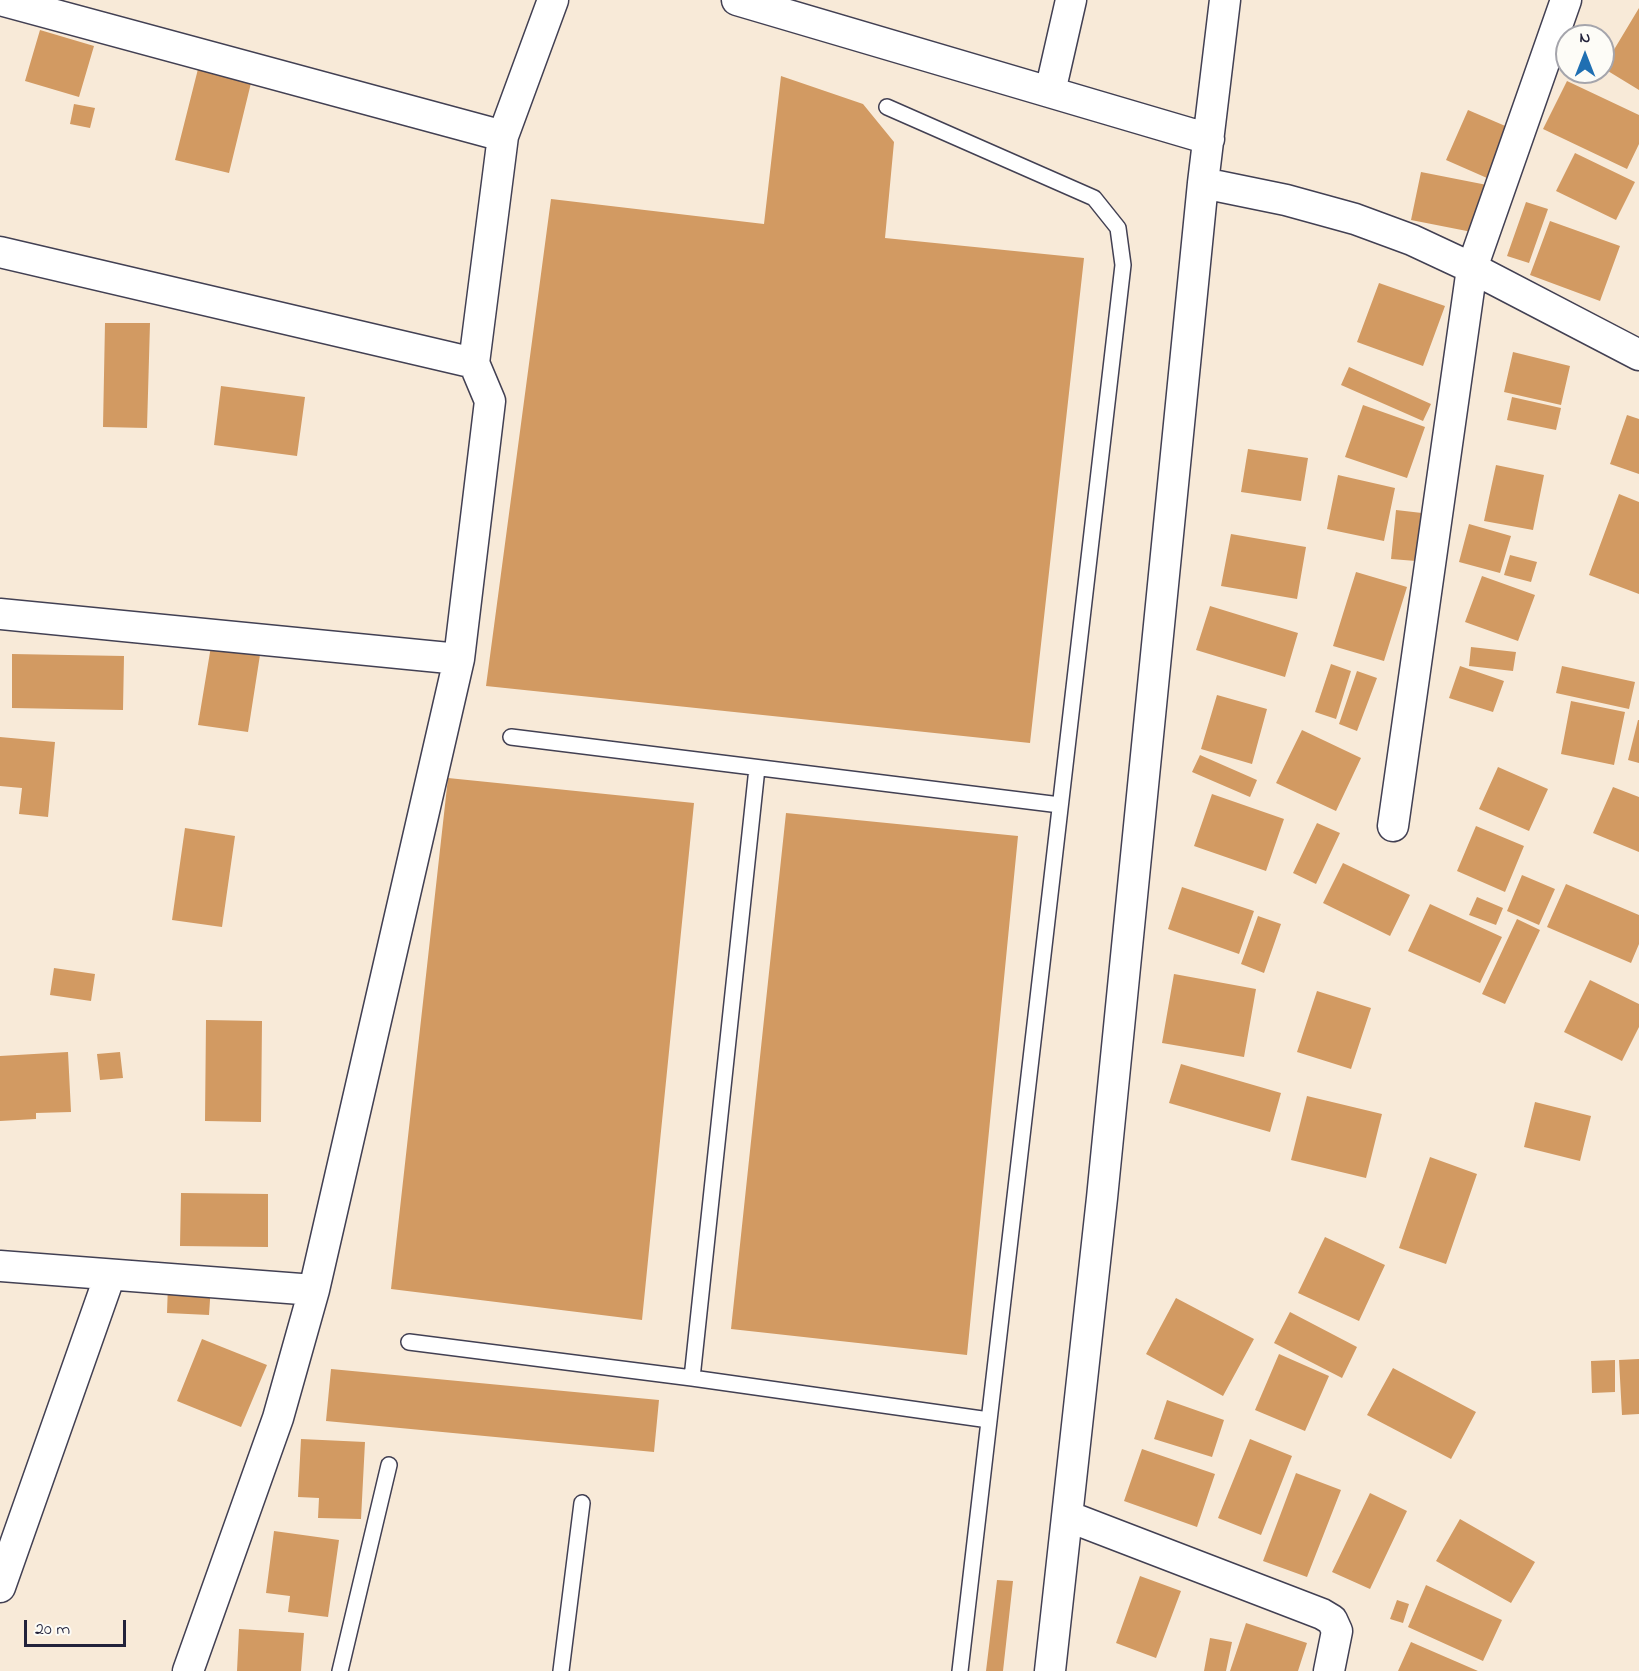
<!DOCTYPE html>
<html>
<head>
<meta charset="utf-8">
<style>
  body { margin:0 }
  #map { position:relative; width:1639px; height:1671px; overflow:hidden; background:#f8ead8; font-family:"Indie Flower",sans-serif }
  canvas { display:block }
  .north { position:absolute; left:1555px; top:24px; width:60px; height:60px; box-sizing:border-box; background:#fdfcf7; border:2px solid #a5a5ac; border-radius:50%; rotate:0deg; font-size:16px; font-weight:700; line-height:24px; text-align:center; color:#22223b }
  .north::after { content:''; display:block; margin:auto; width:21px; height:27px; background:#1f6fb2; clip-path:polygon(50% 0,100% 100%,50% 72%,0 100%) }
  .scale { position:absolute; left:24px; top:1620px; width:102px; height:27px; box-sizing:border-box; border:3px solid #22223b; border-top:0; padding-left:8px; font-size:18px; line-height:21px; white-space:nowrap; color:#22223b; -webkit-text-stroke:4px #fdfcf7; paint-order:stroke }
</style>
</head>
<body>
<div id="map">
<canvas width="1639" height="1671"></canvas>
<div class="north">N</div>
<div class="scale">20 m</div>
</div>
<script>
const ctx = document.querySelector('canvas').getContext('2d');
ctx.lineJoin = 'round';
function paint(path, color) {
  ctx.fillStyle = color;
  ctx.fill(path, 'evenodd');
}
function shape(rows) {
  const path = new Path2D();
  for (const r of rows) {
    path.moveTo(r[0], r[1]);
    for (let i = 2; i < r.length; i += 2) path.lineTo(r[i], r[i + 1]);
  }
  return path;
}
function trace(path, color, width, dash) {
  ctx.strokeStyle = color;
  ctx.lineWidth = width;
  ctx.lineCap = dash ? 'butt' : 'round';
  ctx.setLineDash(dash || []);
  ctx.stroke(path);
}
paint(shape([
  [1639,8,1639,90,1603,68],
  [40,30,94,46,79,97,25,81],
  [198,69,251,83,229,173,175,160],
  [781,76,863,104,894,142,885,238,1084,258,1030,743,486,686,551,199,764,224],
  [1567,81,1639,115,1639,144,1627,169,1543,129],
  [74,104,95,108,90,128,70,124],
  [1468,110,1510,128,1487,178,1446,160],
  [1575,153,1635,182,1616,220,1556,191],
  [1421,172,1487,185,1477,233,1411,220],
  [1526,202,1548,209,1529,263,1507,256],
  [1550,221,1620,246,1600,301,1530,275],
  [1379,283,1445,306,1423,366,1357,342],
  [105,323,150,323,147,428,103,427],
  [1513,352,1570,366,1561,405,1504,392],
  [1349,367,1431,404,1423,421,1341,385],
  [221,386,305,397,297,456,214,445],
  [1512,397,1561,408,1556,430,1507,420],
  [1363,405,1425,427,1407,478,1345,457],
  [1627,415,1639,419,1639,474,1610,464],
  [1248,449,1308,458,1301,501,1241,492],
  [1496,465,1544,475,1533,530,1484,521],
  [1338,475,1395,488,1384,541,1327,529],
  [1619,494,1639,502,1639,594,1589,575],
  [1396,510,1422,513,1416,561,1391,559],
  [1469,524,1511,536,1500,573,1459,562],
  [1231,534,1306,547,1297,599,1221,586],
  [1510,555,1537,562,1531,582,1504,575],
  [1356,572,1407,587,1384,661,1333,646],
  [1482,576,1535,595,1518,641,1465,622],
  [1210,606,1298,633,1285,677,1196,650],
  [213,634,262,642,248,732,198,725],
  [1471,647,1516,652,1513,671,1469,666],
  [12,654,124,656,123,710,12,708],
  [1331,664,1351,671,1336,719,1315,712],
  [1460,666,1504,681,1493,712,1449,698],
  [1562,666,1635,682,1629,709,1556,693],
  [1357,671,1377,678,1357,731,1339,724],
  [1217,695,1267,709,1252,764,1201,749],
  [1571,701,1625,712,1614,765,1561,754],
  [1638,720,1639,720,1639,763,1628,760],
  [1302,730,1361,758,1336,811,1276,783],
  [0,737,55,742,48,817,19,814,22,788,0,786],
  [1200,755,1257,780,1250,797,1192,772],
  [1498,767,1548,789,1529,831,1479,809],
  [448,778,694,803,642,1320,391,1289],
  [1613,787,1639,797,1639,852,1593,833],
  [1212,794,1284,819,1266,871,1194,846],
  [786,813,1018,836,967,1355,731,1329],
  [1317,823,1340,833,1316,884,1293,873],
  [1476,826,1524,846,1505,892,1457,871],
  [185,828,235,836,222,927,172,920],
  [1343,863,1410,895,1390,936,1323,903],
  [1522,875,1555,889,1539,925,1507,911],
  [1566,884,1639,915,1639,944,1631,963,1547,927],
  [1182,887,1254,911,1239,954,1168,929],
  [1477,897,1503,908,1496,925,1469,915],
  [1430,904,1502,937,1480,983,1408,951],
  [1258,916,1281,924,1264,973,1241,964],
  [1517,919,1540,930,1505,1004,1482,994],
  [54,968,95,974,91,1001,50,995],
  [1174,974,1256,989,1244,1057,1162,1043],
  [1590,980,1639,1004,1639,1027,1622,1061,1564,1032],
  [1317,991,1371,1008,1351,1069,1297,1052],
  [206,1020,262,1021,261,1122,205,1121],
  [68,1052,71,1112,36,1113,36,1119,0,1121,0,1056],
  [120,1052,123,1078,100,1080,97,1054],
  [1181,1064,1281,1093,1270,1132,1169,1103],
  [1307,1096,1382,1114,1366,1178,1291,1160],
  [1535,1102,1591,1116,1580,1161,1524,1147],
  [1430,1157,1477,1174,1446,1264,1399,1248],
  [181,1193,268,1194,268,1247,180,1246],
  [1325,1237,1385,1265,1359,1321,1298,1293],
  [168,1284,211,1285,209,1315,167,1313],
  [1176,1298,1254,1339,1223,1396,1146,1354],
  [1290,1312,1357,1347,1342,1378,1274,1343],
  [202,1339,267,1365,241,1427,177,1401],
  [1279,1354,1329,1376,1305,1431,1255,1410],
  [1639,1359,1639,1414,1622,1415,1619,1360],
  [1615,1360,1615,1392,1592,1393,1591,1361],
  [1393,1368,1476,1412,1451,1459,1367,1415],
  [331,1369,659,1400,654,1452,326,1421],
  [1167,1400,1224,1420,1212,1457,1154,1439],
  [301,1439,365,1442,361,1519,318,1518,319,1498,298,1497],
  [1250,1439,1292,1456,1261,1535,1218,1518],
  [1142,1449,1215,1474,1197,1527,1124,1501],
  [1296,1473,1341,1490,1307,1577,1263,1561],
  [1370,1493,1407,1511,1370,1589,1332,1572],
  [1460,1519,1535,1562,1511,1603,1436,1561],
  [274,1531,339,1540,328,1617,288,1612,290,1596,266,1593],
  [1140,1576,1181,1591,1156,1658,1116,1643],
  [997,1580,1013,1581,1003,1671,986,1671],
  [1426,1585,1502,1620,1483,1661,1408,1627],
  [1397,1600,1409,1604,1403,1623,1390,1619],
  [1246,1623,1307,1643,1298,1671,1230,1671],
  [239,1629,304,1633,301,1671,237,1671],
  [1210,1638,1232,1642,1226,1671,1204,1671],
  [1411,1642,1478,1671,1398,1671]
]), '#d29a62');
const service = shape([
  [887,107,1094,198,1118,228,1123,265,960,1671],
  [511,737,1060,805],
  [409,1342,692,1378,989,1420],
  [692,1378,757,768],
  [340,1671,389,1465],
  [561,1671,582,1503]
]);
const minor = shape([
  [0,0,503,136],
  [737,0,1209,139],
  [1050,92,1071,0],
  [1203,183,1286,200,1355,219,1412,240,1472,268,1639,355],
  [0,252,474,363],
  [0,614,459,659],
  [1393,826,1472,268,1566,0],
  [0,1266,314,1290],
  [1067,1516,1322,1614,1332,1620,1337,1631,1329,1671],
  [0,1587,110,1275],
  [188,1671,278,1418,314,1290,459,659,490,401,474,363,503,136,553,0],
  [1050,1671,1102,1198,1203,183,1225,0]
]);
trace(service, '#424053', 18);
trace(minor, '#424053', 33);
trace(service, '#fff', 15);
trace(minor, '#fff', 30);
</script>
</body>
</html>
